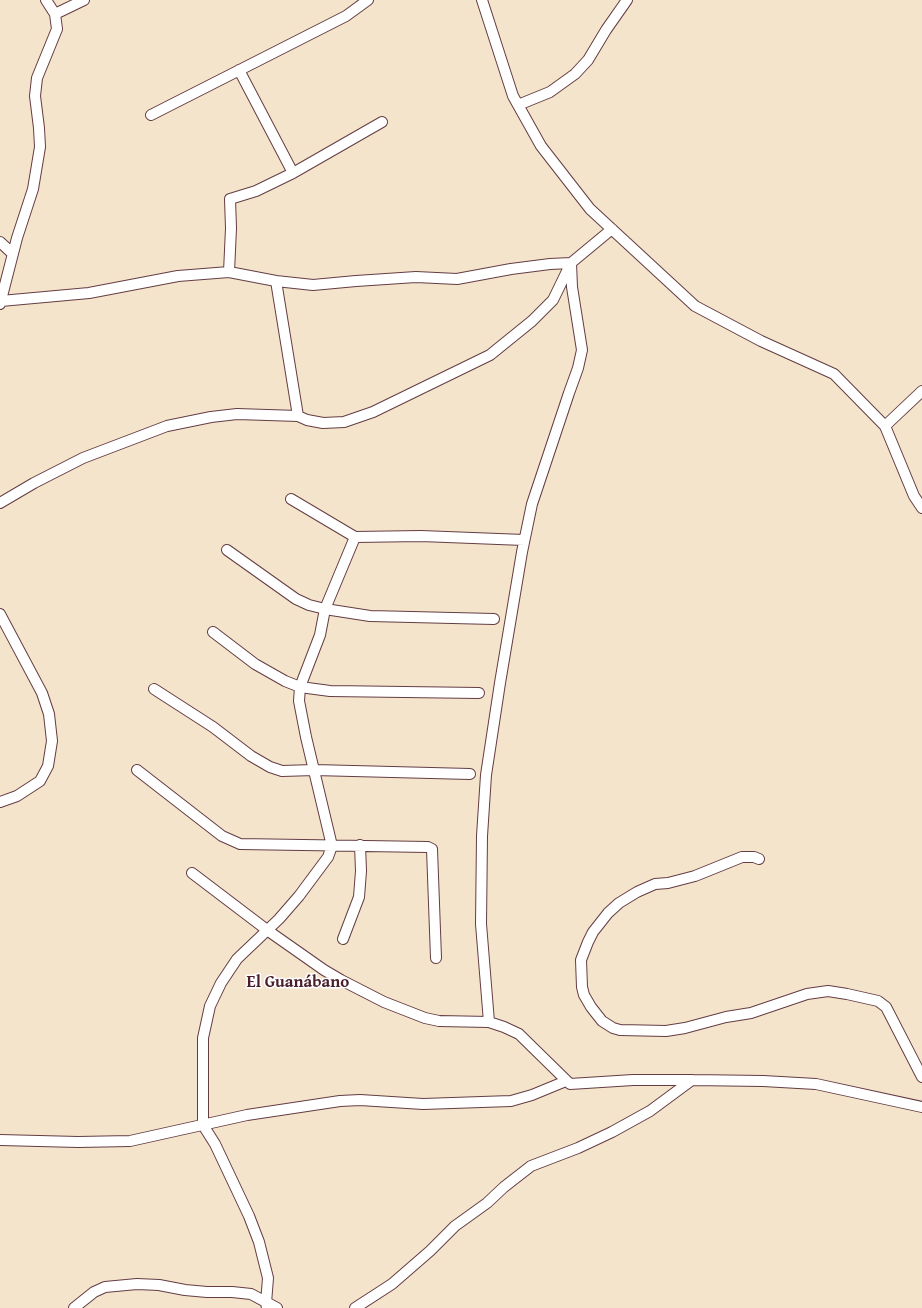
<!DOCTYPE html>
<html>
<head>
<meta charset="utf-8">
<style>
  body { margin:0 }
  canvas { display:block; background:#f4e4cb }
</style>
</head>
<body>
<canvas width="922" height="1308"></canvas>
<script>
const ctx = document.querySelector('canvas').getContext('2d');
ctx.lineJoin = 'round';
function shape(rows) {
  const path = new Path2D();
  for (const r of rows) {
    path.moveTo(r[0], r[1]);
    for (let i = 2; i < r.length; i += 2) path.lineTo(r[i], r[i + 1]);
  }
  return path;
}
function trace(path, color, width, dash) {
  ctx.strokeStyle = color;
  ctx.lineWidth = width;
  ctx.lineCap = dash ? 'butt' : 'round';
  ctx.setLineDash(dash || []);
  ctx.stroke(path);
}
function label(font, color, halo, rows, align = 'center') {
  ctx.font = font + ' "Gentium Book Plus",serif';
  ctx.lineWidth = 3;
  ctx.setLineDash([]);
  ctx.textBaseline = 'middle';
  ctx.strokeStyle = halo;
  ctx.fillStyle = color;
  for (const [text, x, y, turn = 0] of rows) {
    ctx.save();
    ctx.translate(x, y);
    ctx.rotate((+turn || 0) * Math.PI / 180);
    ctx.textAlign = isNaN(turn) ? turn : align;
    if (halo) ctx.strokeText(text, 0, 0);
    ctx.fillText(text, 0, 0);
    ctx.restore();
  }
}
const street = shape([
  [482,0,513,96,541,146,590,209,695,306,761,341,834,374,885,426,914,496,922,508],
  [55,14,84,0],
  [239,70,293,173],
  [518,105,550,92,575,74,588,60,606,30,627,0],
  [151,115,346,16,368,0],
  [0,242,13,254],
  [229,272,231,228,230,199,256,191,293,173,382,122],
  [276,281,298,416,307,420,323,423,344,422,373,412,490,355,532,321,553,300,570,265],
  [1,301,89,293,178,276,229,272,276,281,313,285,356,281,416,277,457,279,511,269,550,264,571,263,612,229],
  [0,304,17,238,33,189,40,147,39,128,35,96,37,78,57,29,55,14,46,0],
  [885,426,922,391],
  [291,499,355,537,421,536,524,540],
  [0,503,34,483,83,458,167,426,211,417,237,414,298,416],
  [227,550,296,599,309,605,325,609,370,616,494,619],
  [0,614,42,693,49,714,52,741,48,766,40,781,17,796,0,802],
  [213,632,255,664,285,681,300,687,330,691,479,693],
  [154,689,213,727,251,756,270,767,282,771,314,770,470,774],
  [137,770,222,836,240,844,428,847,432,849,436,958],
  [759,859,754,857,742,857,695,876,668,883,655,884,637,892,619,903,608,913,593,932,588,942,581,960,582,987,584,995,591,1007,602,1021,613,1028,620,1030,666,1031,685,1028,726,1017,751,1013,807,994,828,991,847,994,878,1001,886,1007,922,1077],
  [192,873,267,930,324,970,341,980,384,1002,425,1018,439,1021,489,1022,504,1027,519,1034,570,1084,633,1080,692,1080,763,1081,816,1084,922,1107],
  [343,939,359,897,361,871,360,845],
  [489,1022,481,924,482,836,486,775,500,683,522,552,532,504,569,393,578,368,582,350,572,287,571,263],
  [0,1140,78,1142,130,1141,247,1115,340,1101,360,1100,423,1104,511,1101,532,1095,566,1081],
  [74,1308,94,1292,105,1287,137,1284,159,1285,185,1290,207,1292,232,1292,251,1294,277,1308],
  [267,1308,266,1303,268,1278,259,1242,249,1216,215,1144,203,1125,203,1038,210,1006,221,983,237,959,279,919,299,896,328,857,332,846,306,737,299,701,300,687,320,635,325,609,355,537],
  [355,1308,392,1284,430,1251,455,1226,487,1203,504,1187,531,1166,578,1148,612,1132,650,1111,692,1080]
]);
trace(street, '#643d43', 12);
trace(street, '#fff', 10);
label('bold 17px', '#4a1f2b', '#fff', [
  ["El Guanábano",298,983]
]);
</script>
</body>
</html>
